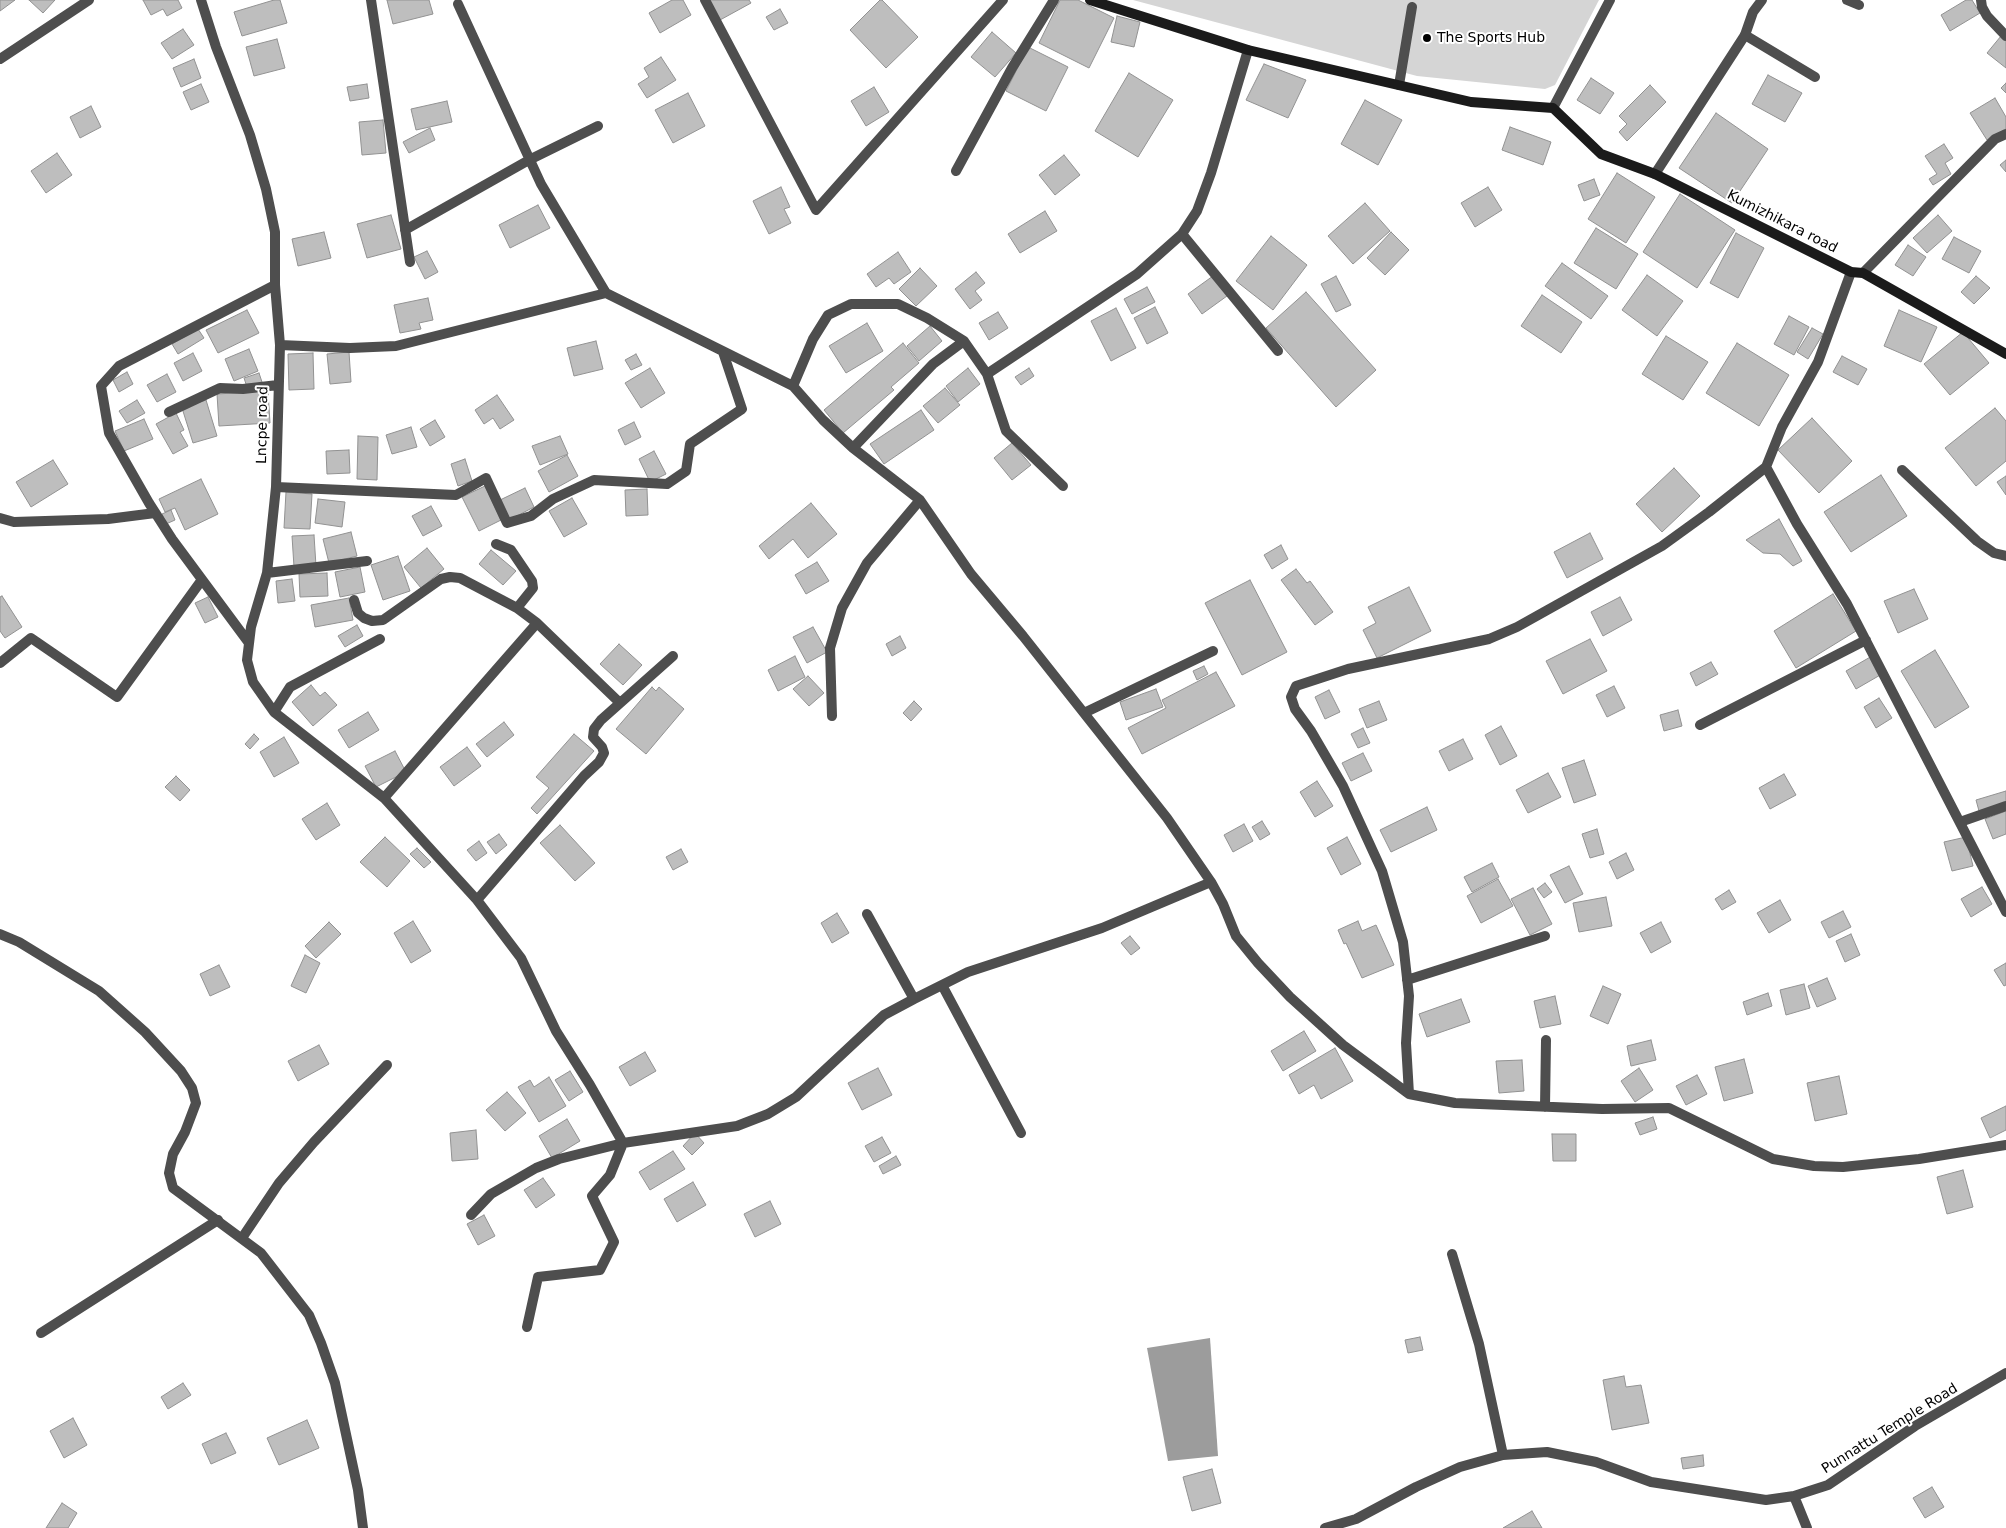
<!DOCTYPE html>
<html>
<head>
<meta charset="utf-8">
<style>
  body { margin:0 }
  canvas { display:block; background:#fff }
</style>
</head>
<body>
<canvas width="2006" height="1528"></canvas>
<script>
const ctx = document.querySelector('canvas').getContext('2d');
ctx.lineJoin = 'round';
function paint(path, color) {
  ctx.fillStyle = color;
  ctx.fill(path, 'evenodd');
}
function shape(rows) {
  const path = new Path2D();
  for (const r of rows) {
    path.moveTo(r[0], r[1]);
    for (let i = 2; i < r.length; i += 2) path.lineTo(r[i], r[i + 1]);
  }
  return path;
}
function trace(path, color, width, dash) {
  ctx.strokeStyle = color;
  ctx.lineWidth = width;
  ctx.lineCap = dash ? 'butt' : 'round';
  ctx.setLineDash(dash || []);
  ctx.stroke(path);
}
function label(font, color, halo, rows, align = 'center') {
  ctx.font = font + ' "DejaVu Sans",sans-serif';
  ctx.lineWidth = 4;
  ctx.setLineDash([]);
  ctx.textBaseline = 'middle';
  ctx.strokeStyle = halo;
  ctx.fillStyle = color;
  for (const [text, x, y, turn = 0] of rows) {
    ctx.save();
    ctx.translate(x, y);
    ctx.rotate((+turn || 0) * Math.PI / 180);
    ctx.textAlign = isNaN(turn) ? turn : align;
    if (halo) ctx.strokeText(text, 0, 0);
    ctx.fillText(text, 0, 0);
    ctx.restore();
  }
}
paint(shape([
  [1133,0,1599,0,1555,85,1545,89,1417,76]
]), '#d5d5d5');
paint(shape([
  [1210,1338,1218,1456,1168,1461,1147,1348]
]), '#9c9c9c');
const building = shape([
  [0,0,15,0,0,11,0,0],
  [29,0,55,0,43,13,29,0],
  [143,0,178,0,182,8,167,16,163,9,151,15,143,0],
  [274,0,280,0,287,23,242,36,234,12,274,0],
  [387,0,429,0,433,14,393,24,387,0],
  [672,0,683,0,691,15,660,33,649,13,672,0],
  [709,0,749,0,751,3,720,20,709,0],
  [880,0,882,0,918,37,886,68,850,30,880,0],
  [1060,0,1078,0,1114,18,1089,68,1039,43,1060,0],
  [1966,0,1972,0,1980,13,1950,31,1941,15,1966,0],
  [780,9,788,23,774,30,766,17,780,9],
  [1117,16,1140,22,1134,47,1111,42,1117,16],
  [183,29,194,45,172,59,161,43,183,29],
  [992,32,1016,53,995,77,971,57,992,32],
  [2001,36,2006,40,2006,68,1987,53,2001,36],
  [277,39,285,68,254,76,246,47,277,39],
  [1028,47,1068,67,1046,111,1006,91,1028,47],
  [661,57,676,80,647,98,638,84,649,77,644,68,661,57],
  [194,59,201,78,181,87,173,68,194,59],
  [1264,64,1306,80,1288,118,1246,100,1264,64],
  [1129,73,1173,100,1138,157,1095,131,1129,73],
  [1768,75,1802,93,1785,122,1752,104,1768,75],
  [1591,78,1614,93,1600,114,1577,100,1591,78],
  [2006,83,2006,93,2001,88,2006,83],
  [201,84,209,102,191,110,183,92,201,84],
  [367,84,369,98,350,101,347,87,367,84],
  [1650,85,1666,102,1627,141,1619,132,1627,124,1619,116,1650,85],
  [874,87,889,112,866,126,851,101,874,87],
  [688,93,705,126,673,143,655,110,688,93],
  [1995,98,2006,117,2006,129,1987,140,1970,113,1995,98],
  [1365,100,1402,120,1378,165,1341,144,1365,100],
  [447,101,452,122,416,130,411,109,447,101],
  [91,106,101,127,80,138,70,117,91,106],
  [1716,113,1768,149,1732,203,1679,168,1716,113],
  [383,120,386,153,362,155,359,122,383,120],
  [1510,127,1551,142,1543,165,1502,150,1510,127],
  [430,128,435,140,409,153,403,142,430,128],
  [1944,144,1953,158,1945,163,1951,174,1933,185,1929,179,1937,174,1925,156,1944,144],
  [57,153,72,175,46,193,31,171,57,153],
  [1064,155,1080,175,1055,195,1039,175,1064,155],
  [2006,160,2006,172,2000,165,2006,160],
  [1617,173,1655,197,1626,243,1588,219,1617,173],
  [1594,179,1600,195,1584,201,1578,185,1594,179],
  [781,187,790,207,784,209,791,223,769,234,753,201,781,187],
  [1488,187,1502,210,1475,227,1461,203,1488,187],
  [1680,194,1735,230,1697,288,1643,252,1680,194],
  [1365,203,1390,231,1353,264,1328,236,1365,203],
  [538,205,550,228,510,248,499,225,538,205],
  [1045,211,1057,231,1020,253,1008,234,1045,211],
  [391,215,401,249,367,258,357,224,391,215],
  [1938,215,1952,231,1927,253,1913,238,1938,215],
  [1596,228,1638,254,1616,289,1574,263,1596,228],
  [324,232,331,258,298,266,292,239,324,232],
  [1391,232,1409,250,1385,275,1367,258,1391,232],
  [1736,233,1764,248,1738,298,1710,283,1736,233],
  [1271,236,1307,265,1273,310,1236,281,1271,236],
  [1954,237,1981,251,1969,273,1942,259,1954,237],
  [1908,245,1926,257,1913,276,1895,265,1908,245],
  [427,251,438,272,425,279,414,257,427,251],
  [898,252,911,272,894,284,889,278,876,287,867,274,898,252],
  [1562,263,1608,296,1591,319,1545,286,1562,263],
  [920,268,937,286,916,306,899,289,920,268],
  [976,272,985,283,975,291,982,300,970,309,955,289,976,272],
  [1647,275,1683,301,1657,336,1622,310,1647,275],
  [1213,276,1227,296,1202,314,1188,294,1213,276],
  [1336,276,1351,305,1336,312,1321,284,1336,276],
  [1976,276,1990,288,1974,304,1961,292,1976,276],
  [1147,287,1155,302,1132,314,1124,299,1147,287],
  [1306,292,1376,370,1336,407,1266,328,1306,292],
  [1542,295,1582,322,1561,353,1521,326,1542,295],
  [428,298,433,320,419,323,421,329,400,333,394,305,428,298],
  [1155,307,1168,333,1147,344,1134,318,1155,307],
  [1116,308,1136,348,1111,361,1091,321,1116,308],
  [247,310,259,333,218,353,206,330,247,310],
  [1899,310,1937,327,1921,362,1884,346,1899,310],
  [998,312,1008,328,989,340,979,323,998,312],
  [1789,316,1809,327,1794,355,1774,344,1789,316],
  [867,323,883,351,846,373,829,346,867,323],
  [930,326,942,341,919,361,907,346,930,326],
  [1812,328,1823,334,1808,359,1797,352,1812,328],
  [198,329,204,338,178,354,172,344,198,329],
  [1963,332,1989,363,1950,395,1924,364,1963,332],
  [1666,336,1708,362,1683,400,1642,374,1666,336],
  [596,341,603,369,574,376,567,348,596,341],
  [903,343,919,363,891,387,894,390,843,433,824,410,903,343],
  [1737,343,1789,375,1759,426,1706,393,1737,343],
  [249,349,258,371,234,381,225,359,249,349],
  [349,352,351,382,330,384,327,354,349,352],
  [193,353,202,371,183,381,174,363,193,353],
  [313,353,314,389,289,390,288,354,313,353],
  [636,354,642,365,631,370,625,360,636,354],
  [1842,356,1867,369,1858,385,1833,372,1842,356],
  [650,368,665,393,641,408,625,383,650,368],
  [968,368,980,384,958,402,946,386,968,368],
  [1029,368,1034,376,1021,385,1015,377,1029,368],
  [127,372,133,384,119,392,113,380,127,372],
  [259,373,262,382,247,387,244,378,259,373],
  [167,374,176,392,157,402,147,385,167,374],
  [945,388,960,405,938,423,923,406,945,388],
  [268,391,270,423,219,426,217,394,268,391],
  [497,395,514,420,500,429,493,418,484,424,475,410,497,395],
  [137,400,145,413,127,423,119,411,137,400],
  [206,400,217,436,193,443,182,408,206,400],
  [1995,408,2006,421,2006,461,1976,486,1945,448,1995,408],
  [921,410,934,430,884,464,870,444,921,410],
  [176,413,184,430,180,432,188,446,173,454,156,424,176,413],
  [1812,418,1852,461,1819,493,1778,450,1812,418],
  [144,419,153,439,124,451,115,431,144,419],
  [435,420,445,437,430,446,420,429,435,420],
  [634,422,641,437,625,445,618,430,634,422],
  [411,427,417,447,392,454,386,435,411,427],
  [358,436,378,437,377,480,357,479,358,436],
  [560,436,568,454,540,465,532,446,560,436],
  [1012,443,1031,465,1012,480,994,458,1012,443],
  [349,450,350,473,327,474,326,451,349,450],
  [654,451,666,474,650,482,639,459,654,451],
  [567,455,578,476,549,492,538,471,567,455],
  [465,459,472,481,458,486,451,464,465,459],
  [53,460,68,484,31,507,16,482,53,460],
  [1674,468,1700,496,1662,532,1636,504,1674,468],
  [1881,475,1907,516,1851,552,1824,512,1881,475],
  [2006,476,2006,495,1997,482,2006,476],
  [201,479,218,514,185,530,175,508,165,512,159,499,201,479],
  [485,486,501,520,479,531,462,497,485,486],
  [525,488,534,507,509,520,500,500,525,488],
  [647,489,648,515,626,516,625,490,647,489],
  [286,492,312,494,310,529,284,528,286,492],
  [572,498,587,524,564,537,549,511,572,498],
  [318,499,345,502,342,527,315,523,318,499],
  [811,503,837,534,808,558,793,539,769,559,759,546,811,503],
  [431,506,442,526,423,536,412,516,431,506],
  [171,510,175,520,166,524,162,514,171,510],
  [1779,519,1802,561,1793,566,1780,554,1763,553,1746,540,1779,519],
  [351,532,357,556,329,563,323,539,351,532],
  [1590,533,1603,559,1567,578,1554,552,1590,533],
  [314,535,316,566,294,567,292,536,314,535],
  [1281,545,1288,559,1272,569,1264,555,1281,545],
  [427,548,444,569,421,588,404,567,427,548],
  [491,550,516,571,503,585,479,564,491,550],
  [398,556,410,591,383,600,371,565,398,556],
  [817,562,829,581,806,594,795,575,817,562],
  [360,567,365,592,340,597,335,572,360,567],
  [1296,569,1307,583,1310,581,1333,612,1315,625,1281,580,1296,569],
  [327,573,328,596,300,597,299,574,327,573],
  [292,579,295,601,278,603,276,581,292,579],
  [1250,580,1287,652,1242,675,1205,603,1250,580],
  [1409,587,1431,631,1377,658,1363,630,1376,623,1368,607,1409,587],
  [1914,589,1928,619,1898,633,1884,601,1914,589],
  [1833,594,1856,631,1796,668,1774,631,1833,594],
  [2,596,22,627,5,638,0,631,0,597,2,596],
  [208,597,218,617,205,623,195,603,208,597],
  [1620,597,1632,620,1603,636,1591,612,1620,597],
  [349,598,353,620,315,627,311,605,349,598],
  [357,625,363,636,345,647,338,636,357,625],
  [813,627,827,652,807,663,793,637,813,627],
  [900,636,906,648,892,656,886,644,900,636],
  [1590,639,1607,671,1563,694,1546,661,1590,639],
  [619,644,642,665,623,685,600,664,619,644],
  [1935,650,1969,707,1935,728,1901,671,1935,650],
  [795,656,805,677,778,691,768,670,795,656],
  [1872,656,1882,674,1856,689,1846,671,1872,656],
  [1711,662,1718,674,1696,686,1690,673,1711,662],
  [1204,666,1208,674,1197,680,1193,671,1204,666],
  [1216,672,1235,706,1142,754,1128,728,1166,708,1162,700,1216,672],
  [808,676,824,693,809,706,793,689,808,676],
  [311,685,320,696,325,692,337,705,313,726,292,702,311,685],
  [1614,686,1625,708,1607,717,1596,695,1614,686],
  [652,687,656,691,659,687,684,709,646,754,616,729,652,687],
  [1156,689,1163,707,1126,720,1120,702,1156,689],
  [1329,690,1340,712,1325,719,1315,697,1329,690],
  [1879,698,1892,718,1876,728,1864,707,1879,698],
  [914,701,922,709,911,721,903,713,914,701],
  [1379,701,1387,720,1367,728,1359,709,1379,701],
  [1678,710,1682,726,1664,731,1660,715,1678,710],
  [368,712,379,730,349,748,338,730,368,712],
  [504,722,514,735,487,757,476,744,504,722],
  [1501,726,1517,756,1500,765,1485,735,1501,726],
  [1363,728,1370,743,1358,748,1351,734,1363,728],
  [254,734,259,739,250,749,245,744,254,734],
  [574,734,594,751,537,814,531,808,549,788,536,777,574,734],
  [284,737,299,763,274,777,260,752,284,737],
  [1463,739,1473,759,1449,771,1439,751,1463,739],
  [467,747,481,766,454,786,440,767,467,747],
  [395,751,406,772,376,787,365,766,395,751],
  [1363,753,1372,771,1351,781,1342,763,1363,753],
  [1584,760,1596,795,1574,803,1562,768,1584,760],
  [1548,773,1561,797,1528,813,1516,790,1548,773],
  [1784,774,1796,795,1770,809,1759,788,1784,774],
  [176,776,190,790,180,801,165,787,176,776],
  [1317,781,1333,806,1315,817,1300,792,1317,781],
  [2006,791,2006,804,1979,811,1976,800,2006,791],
  [327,803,340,825,316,840,302,819,327,803],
  [1427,807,1437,830,1391,852,1380,830,1427,807],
  [2006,811,2006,834,1993,839,1985,819,2006,811],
  [1262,821,1270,834,1260,840,1252,827,1262,821],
  [1244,824,1253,841,1233,852,1224,835,1244,824],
  [560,825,595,863,575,881,540,843,560,825],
  [1597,829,1604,854,1590,858,1582,834,1597,829],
  [499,834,507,845,496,854,487,842,499,834],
  [385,837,410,861,387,887,360,862,385,837],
  [1347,837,1361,864,1341,875,1327,848,1347,837],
  [1966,837,1973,866,1952,871,1944,842,1966,837],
  [479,841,487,853,476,861,467,850,479,841],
  [417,848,431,862,424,868,410,854,417,848],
  [681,849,688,862,673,870,666,857,681,849],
  [1626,853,1634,870,1617,879,1609,862,1626,853],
  [1492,863,1499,877,1472,892,1464,877,1492,863],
  [1569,866,1583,894,1565,903,1550,875,1569,866],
  [1498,879,1513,906,1481,923,1467,896,1498,879],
  [1545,883,1552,892,1544,898,1537,889,1545,883],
  [1982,887,1992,904,1971,917,1961,899,1982,887],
  [1533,888,1552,924,1530,935,1511,899,1533,888],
  [1729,890,1736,902,1722,910,1715,899,1729,890],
  [1606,897,1612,926,1579,932,1573,903,1606,897],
  [1780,900,1791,920,1769,933,1757,913,1780,900],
  [1843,911,1851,927,1829,938,1821,922,1843,911],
  [837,913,849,933,832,943,821,923,837,913],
  [413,921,431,951,411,963,394,933,413,921],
  [1358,921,1362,931,1376,925,1394,965,1362,978,1346,943,1344,944,1338,930,1358,921],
  [329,922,341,934,316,958,305,946,329,922],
  [1661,922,1671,942,1651,953,1640,933,1661,922],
  [1851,934,1860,955,1845,962,1836,941,1851,934],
  [1130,936,1140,948,1131,955,1121,943,1130,936],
  [305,955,320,963,306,993,291,986,305,955],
  [2006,963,2006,985,2004,986,1994,970,2006,963],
  [219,965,230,987,210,996,200,974,219,965],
  [1827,978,1836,999,1817,1007,1808,986,1827,978],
  [1804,984,1810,1008,1786,1015,1780,990,1804,984],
  [1603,986,1621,994,1608,1024,1590,1016,1603,986],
  [1768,993,1772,1006,1747,1015,1743,1002,1768,993],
  [1555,996,1561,1024,1540,1028,1534,1001,1555,996],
  [1461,999,1470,1022,1427,1037,1419,1014,1461,999],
  [1304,1031,1316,1051,1283,1071,1271,1051,1304,1031],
  [1651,1040,1656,1060,1631,1066,1627,1046,1651,1040],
  [319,1045,329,1064,298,1081,288,1061,319,1045],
  [1335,1048,1353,1081,1321,1099,1314,1085,1299,1094,1289,1075,1335,1048],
  [645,1052,656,1071,630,1086,619,1067,645,1052],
  [1744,1059,1753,1093,1724,1101,1715,1067,1744,1059],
  [1522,1060,1524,1091,1499,1093,1496,1061,1522,1060],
  [878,1068,892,1095,862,1110,848,1083,878,1068],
  [1639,1068,1653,1090,1635,1102,1621,1081,1639,1068],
  [570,1071,583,1092,569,1101,555,1080,570,1071],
  [1697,1075,1707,1094,1686,1105,1676,1086,1697,1075],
  [1839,1076,1847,1114,1815,1121,1807,1083,1839,1076],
  [549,1077,566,1106,539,1122,518,1087,530,1080,534,1087,549,1077],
  [507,1092,526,1113,505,1131,486,1110,507,1092],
  [2006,1106,2006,1130,1990,1138,1981,1118,2006,1106],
  [1653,1117,1657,1129,1640,1135,1635,1123,1653,1117],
  [567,1119,580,1141,552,1158,539,1136,567,1119],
  [476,1130,478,1159,452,1161,450,1133,476,1130],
  [695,1133,704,1143,692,1155,683,1146,695,1133],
  [1552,1134,1576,1134,1576,1161,1553,1161,1552,1134],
  [882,1137,891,1153,874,1162,865,1146,882,1137],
  [673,1151,685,1169,650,1190,639,1172,673,1151],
  [896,1156,901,1165,883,1174,879,1166,896,1156],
  [1963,1170,1973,1207,1947,1214,1937,1177,1963,1170],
  [543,1178,555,1195,536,1208,524,1190,543,1178],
  [693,1182,706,1205,677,1222,664,1199,693,1182],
  [770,1201,781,1224,755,1237,744,1214,770,1201],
  [484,1215,495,1236,478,1245,467,1224,484,1215],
  [1420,1337,1423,1350,1408,1353,1405,1340,1420,1337],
  [1624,1376,1626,1387,1641,1385,1649,1423,1612,1430,1603,1380,1624,1376],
  [183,1383,191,1395,168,1409,161,1397,183,1383],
  [73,1418,87,1445,64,1458,50,1431,73,1418],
  [307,1420,319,1448,279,1465,267,1438,307,1420],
  [226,1433,236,1453,211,1464,202,1444,226,1433],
  [1703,1455,1704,1466,1683,1469,1681,1458,1703,1455],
  [1212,1469,1221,1503,1192,1511,1183,1477,1212,1469],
  [1932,1487,1944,1507,1925,1518,1913,1498,1932,1487],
  [62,1503,77,1513,68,1528,46,1528,62,1503],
  [1532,1511,1542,1528,1503,1528,1532,1511]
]);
paint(building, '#bebebe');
trace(building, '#929292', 1);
trace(shape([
  [1847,0,1859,5],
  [1745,35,1815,77],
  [1399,85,1412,7],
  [242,1238,279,1183,314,1142,387,1065],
  [41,1333,218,1220]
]), '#4e4e4e', 10);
trace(shape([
  [201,0,216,47,250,135,266,189,275,232,275,285,280,345,276,487,267,573,251,627,247,660,253,682,274,712,384,798,477,900,521,958,556,1031,590,1085,623,1143,737,1126,768,1114,796,1097,884,1015,914,999,968,972,1102,928,1211,882],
  [371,0,410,262],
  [705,0,816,210,1003,0],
  [1981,0,1982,7,1987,16,2006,36],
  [458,4,541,184,606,293,793,386,823,420,853,448,920,500,971,574,1023,636,1167,818,1211,882,1223,904,1236,936,1258,963,1290,997,1343,1045,1409,1094,1455,1103,1602,1109,1669,1108,1773,1159,1814,1166,1843,1167,1919,1159,2006,1145],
  [0,59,89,0],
  [1553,108,1610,0],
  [956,171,1012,68,1054,0],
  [1655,174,1745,35,1753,12,1762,0],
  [405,230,529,160,598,126],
  [1182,234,1278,351],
  [1863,273,1995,139,2006,134],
  [280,345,350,348,396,346,606,293],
  [987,374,1006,431,1063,486],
  [793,386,813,339,828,315,851,304,898,304,927,318,964,341],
  [169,412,220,388,243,389,278,385],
  [853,448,933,364,964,341,987,374,1137,274,1182,234,1197,211,1211,173,1248,50],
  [1766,467,1797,524,1847,604,2006,912],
  [1902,470,1977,541,1994,553,2006,556],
  [276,487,456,495,486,478,507,523,531,516,553,499,594,480,667,484,686,471,690,444,742,409,723,352],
  [0,518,14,522,108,519,155,513],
  [496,544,511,550,532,581,533,588,517,608],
  [267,573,367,561],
  [354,600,358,613,364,618,372,621,383,620,441,579,450,577,460,578,517,608,537,623,620,703],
  [249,643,172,539,149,503,109,433,101,386,119,366,275,285],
  [0,663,31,638,117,697,201,581],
  [274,712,290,687,380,639],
  [1084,713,1213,651],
  [832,716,830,648,842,608,867,563,920,500],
  [1700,725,1866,640],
  [384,798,537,623],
  [1960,822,2006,806],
  [477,900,584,776,599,762,604,753,602,747,593,737,594,729,601,720,673,656],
  [867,914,914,999],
  [0,934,19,942,99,991,145,1032,181,1071,192,1088,196,1103,185,1132,173,1154,169,1173,173,1188,261,1253,309,1315,321,1343,335,1383,358,1490,363,1528],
  [1407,980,1545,936],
  [942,985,1021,1133],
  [1409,1094,1406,1043,1409,996,1403,942,1382,871,1343,786,1311,731,1295,709,1291,697,1296,686,1348,669,1489,639,1517,627,1662,546,1709,512,1766,467,1782,427,1818,362,1851,272],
  [1545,1107,1546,1040],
  [471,1215,491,1194,536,1168,559,1159,623,1143],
  [1452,1254,1479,1344,1503,1455],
  [527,1327,538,1277,600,1270,614,1242,592,1196,610,1175,623,1143],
  [1794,1496,1807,1528],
  [1325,1528,1356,1519,1416,1487,1460,1467,1503,1455,1547,1452,1596,1462,1651,1482,1766,1500,1794,1496,1828,1485,1915,1426,2006,1373]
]), '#4e4e4e', 10);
trace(shape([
  [1090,0,1248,50,1471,102,1553,108,1601,154,1655,174,1851,272,1863,273,2006,354]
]), '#1b1b1b', 10);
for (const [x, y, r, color] of [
  [1427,38,5,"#000"]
]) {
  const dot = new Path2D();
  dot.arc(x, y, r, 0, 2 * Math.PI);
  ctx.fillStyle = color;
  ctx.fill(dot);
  trace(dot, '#fff', 2);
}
label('14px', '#000', '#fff', [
  ["The Sports Hub",1437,38]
], 'left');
label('14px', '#000', '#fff', [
  ["Kumizhikara road",1782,222,27],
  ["Lncpe road",263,425,-89],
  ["Punnattu Temple Road",1890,1429,-32]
]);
</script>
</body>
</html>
